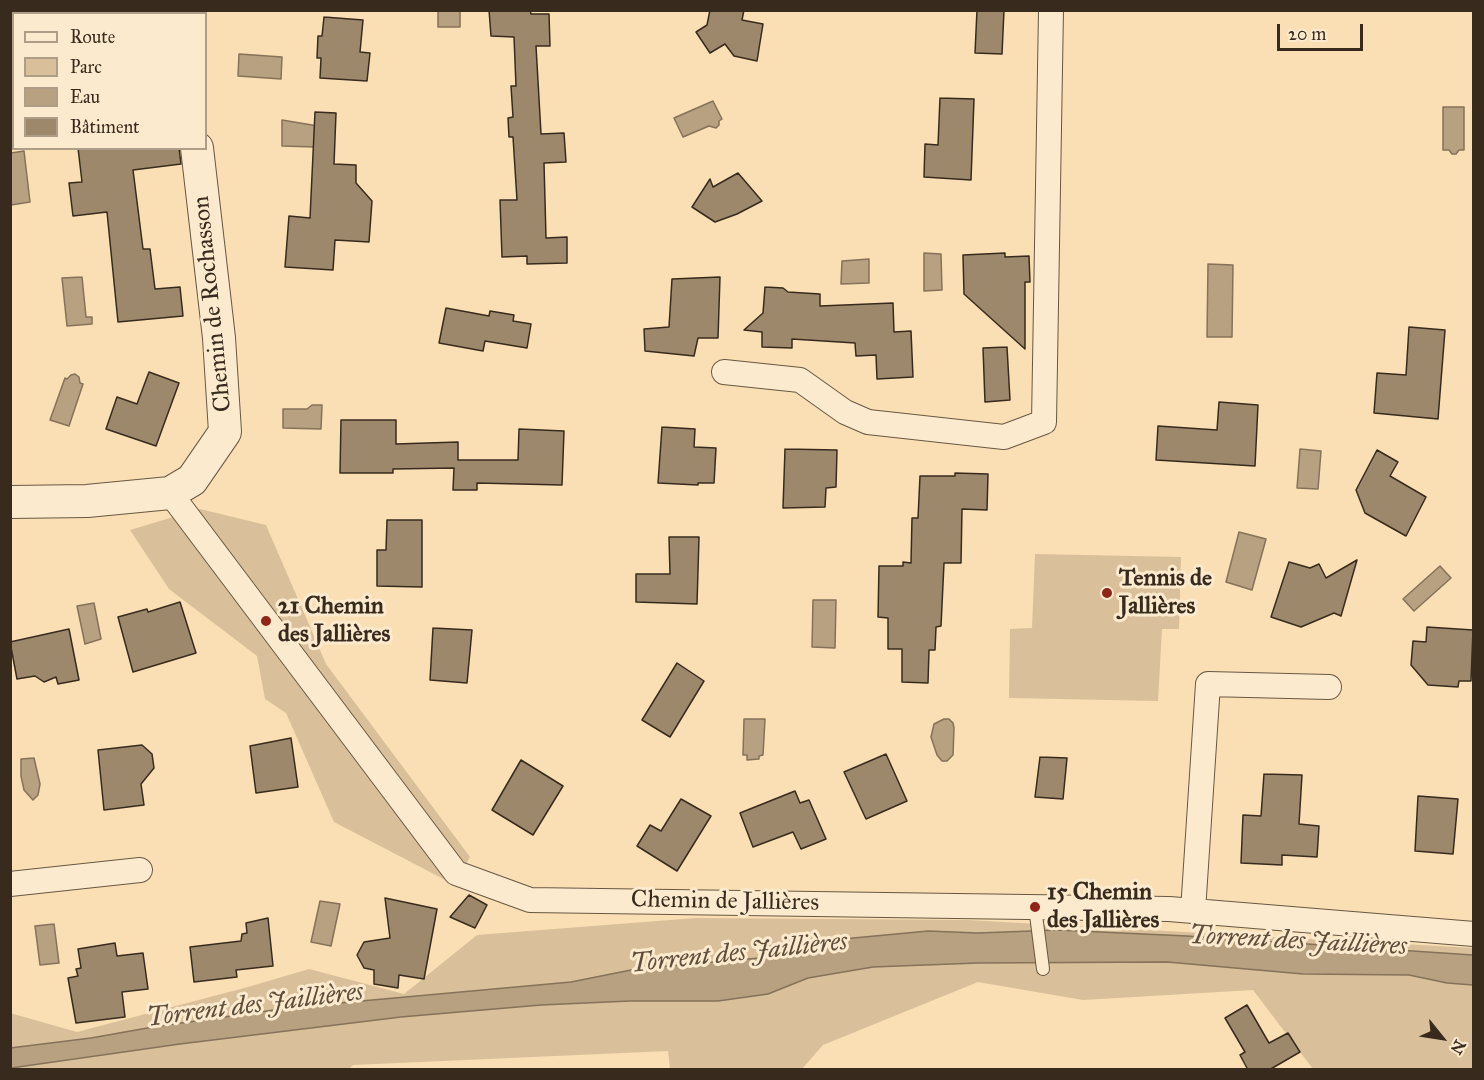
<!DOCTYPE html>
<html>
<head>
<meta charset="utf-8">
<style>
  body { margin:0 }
  #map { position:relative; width:1484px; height:1080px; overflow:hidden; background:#fadeb4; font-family:"IM FELL Great Primer",serif }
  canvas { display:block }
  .frame { position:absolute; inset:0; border:12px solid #382b1d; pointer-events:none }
  .legend { position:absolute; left:12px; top:12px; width:195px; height:138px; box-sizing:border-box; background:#fceace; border:2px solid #ae9e87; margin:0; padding:8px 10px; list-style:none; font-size:18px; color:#382b1d }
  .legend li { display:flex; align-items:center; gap:12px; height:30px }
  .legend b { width:30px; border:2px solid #ae9e87 }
  .north { position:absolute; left:1412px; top:1008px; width:60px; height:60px; -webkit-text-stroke:4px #fceace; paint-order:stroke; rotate:120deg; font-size:16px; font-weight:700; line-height:24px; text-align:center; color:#382b1d }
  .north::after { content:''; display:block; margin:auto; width:21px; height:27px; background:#382b1d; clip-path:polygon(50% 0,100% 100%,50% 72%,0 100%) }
  .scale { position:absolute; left:1277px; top:24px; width:86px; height:27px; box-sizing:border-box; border:3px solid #382b1d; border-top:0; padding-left:8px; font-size:18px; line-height:21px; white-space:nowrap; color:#382b1d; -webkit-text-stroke:4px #fceace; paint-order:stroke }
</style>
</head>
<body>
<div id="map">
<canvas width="1484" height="1080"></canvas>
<div class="frame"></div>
<ul class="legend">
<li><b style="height:8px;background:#fceace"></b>Route</li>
<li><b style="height:16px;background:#d9c09a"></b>Parc</li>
<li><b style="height:16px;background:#b8a181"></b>Eau</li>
<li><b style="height:16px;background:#9d886c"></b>Bâtiment</li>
</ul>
<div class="north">N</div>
<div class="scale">20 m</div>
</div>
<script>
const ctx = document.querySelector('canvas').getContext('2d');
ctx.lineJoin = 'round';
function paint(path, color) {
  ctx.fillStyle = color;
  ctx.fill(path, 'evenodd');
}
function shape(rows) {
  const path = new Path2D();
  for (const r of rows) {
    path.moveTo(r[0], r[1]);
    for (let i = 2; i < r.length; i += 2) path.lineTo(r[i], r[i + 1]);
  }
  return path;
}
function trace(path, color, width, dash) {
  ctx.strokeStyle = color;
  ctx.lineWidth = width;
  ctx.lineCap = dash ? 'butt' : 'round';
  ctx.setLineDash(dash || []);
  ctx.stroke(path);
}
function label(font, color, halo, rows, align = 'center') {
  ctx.font = font + ' "IM FELL Great Primer",serif';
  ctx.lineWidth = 6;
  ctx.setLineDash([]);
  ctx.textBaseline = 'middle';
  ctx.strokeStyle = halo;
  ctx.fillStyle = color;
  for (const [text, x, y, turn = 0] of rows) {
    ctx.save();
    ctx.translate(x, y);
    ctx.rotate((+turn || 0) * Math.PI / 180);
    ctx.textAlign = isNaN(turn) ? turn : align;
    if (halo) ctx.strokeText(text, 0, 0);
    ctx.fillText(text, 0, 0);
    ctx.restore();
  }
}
paint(shape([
  [200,509,266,525,326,664,470,857,455,885,334,822,286,713,265,699,257,656,169,589,130,530],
  [1035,554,1181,557,1179,629,1162,629,1158,701,1009,698,1010,629,1032,628],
  [696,918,967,920,1474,948,1473,1070,1313,1069,1253,990,1083,1000,978,982,823,1045,801,1070,670,1069,668,1051,353,1065,348,1070,11,1069,10,1013,77,1032,248,987,309,969,404,994,477,935]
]), '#d9c09a');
const water = shape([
  [438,11,460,11,460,27,438,27,438,11],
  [239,54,282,57,281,79,238,76,239,54],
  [713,101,722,119,719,121,719,125,716,128,709,126,683,137,674,118,713,101],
  [1443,107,1464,107,1464,150,1459,150,1456,154,1452,154,1449,150,1443,150,1443,107],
  [282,120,318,126,315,147,282,146,282,120],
  [24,151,30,202,11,205,11,153,24,151],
  [924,253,941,254,942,290,924,291,924,253],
  [869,259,869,283,841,284,842,261,869,259],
  [1208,264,1233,265,1232,337,1207,337,1208,264],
  [82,277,86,317,92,317,92,324,67,326,62,278,82,277],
  [75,374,79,377,80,383,83,384,69,426,50,420,65,378,67,379,71,375,75,374],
  [312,405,322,405,321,429,283,428,283,409,307,409,312,405],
  [1300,449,1321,451,1318,489,1297,488,1300,449],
  [1239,532,1266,539,1252,590,1226,582,1239,532],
  [1440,566,1451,578,1414,611,1403,599,1440,566],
  [813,600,836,600,835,648,812,647,813,600],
  [94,603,101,639,85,644,77,606,94,603],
  [744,719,765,719,763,755,759,756,759,759,747,760,747,755,743,755,744,719],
  [944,719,949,719,953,723,954,728,953,755,947,761,942,761,937,755,931,737,934,724,944,719],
  [34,758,40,784,38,795,33,800,24,790,21,776,21,759,34,758],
  [320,901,340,904,331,946,311,942,320,901],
  [54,924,59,963,40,965,35,926,54,924],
  [1057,930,1187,936,1473,955,1473,985,1447,983,1409,975,1303,974,1167,962,978,963,873,967,808,978,768,994,718,1001,630,1001,541,1005,401,1017,180,1044,11,1068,10,1048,91,1038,153,1027,295,1007,571,982,636,969,759,958,768,946,928,931,978,933,1057,930]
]);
paint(water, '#b8a181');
trace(water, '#857259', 1.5);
const building = shape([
  [489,10,530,10,531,14,549,14,550,46,536,46,541,134,564,133,566,162,544,163,546,238,567,237,567,263,527,264,527,256,502,257,500,200,517,200,513,137,509,137,508,118,513,117,511,86,516,86,514,37,491,36,489,10],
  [710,10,744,10,742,20,763,24,757,61,734,56,725,44,710,53,696,32,707,25,710,10],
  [977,10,1004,10,1002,54,975,53,977,10],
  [324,17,363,20,360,52,370,53,367,81,320,78,321,58,317,58,318,36,322,36,324,17],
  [940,98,974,99,971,180,924,177,925,144,938,145,940,98],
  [315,112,336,113,334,164,356,165,356,183,372,201,369,242,335,240,333,270,285,267,289,216,310,218,315,112],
  [78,148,179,148,181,164,133,170,143,249,150,249,155,289,180,287,183,316,118,322,107,212,73,216,69,183,82,182,78,148],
  [738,173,762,201,737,214,715,222,692,207,710,179,713,187,738,173],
  [1005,253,1005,257,1029,256,1030,282,1025,282,1025,349,964,294,963,255,1005,253],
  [720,277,718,338,698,338,694,356,645,351,644,329,669,327,672,279,720,277],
  [765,287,783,288,788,292,820,294,820,306,893,303,894,332,911,331,913,377,877,379,876,355,856,356,855,343,792,339,792,348,762,347,762,332,744,330,763,313,765,287],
  [446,308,489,316,490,311,514,315,513,321,531,324,527,348,485,341,483,351,439,343,446,308],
  [1409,327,1445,330,1438,419,1374,413,1377,373,1406,375,1409,327],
  [1007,347,1010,400,985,402,983,348,1007,347],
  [149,372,179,383,156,446,106,429,117,397,137,404,149,372],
  [1219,402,1258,405,1255,466,1156,460,1158,426,1217,430,1219,402],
  [341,420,396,420,396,444,458,442,458,460,518,460,519,429,564,431,562,485,477,483,477,490,453,490,454,468,393,469,393,473,340,473,341,420],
  [662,427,695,429,694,447,716,448,714,483,698,483,698,485,658,483,662,427],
  [785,449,837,450,836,487,826,488,825,507,783,508,785,449],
  [1377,450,1398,462,1390,476,1426,497,1406,536,1365,513,1356,490,1377,450],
  [955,473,988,474,987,510,962,509,961,563,944,563,941,626,936,627,935,650,929,650,928,683,902,682,902,649,888,649,888,618,878,617,879,566,903,566,903,562,911,563,912,518,918,518,920,476,955,476,955,473],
  [387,520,422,520,422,587,377,586,377,550,386,550,387,520],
  [669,537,699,537,697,604,636,602,636,574,670,574,669,537],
  [1357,560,1341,616,1334,613,1301,627,1271,617,1289,562,1310,568,1319,564,1326,578,1357,560],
  [180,602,196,653,133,672,118,617,147,609,148,612,180,602],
  [1427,627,1473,630,1471,681,1459,681,1458,687,1428,685,1411,665,1413,641,1426,642,1427,627],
  [433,628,472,630,467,683,430,680,433,628],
  [69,629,79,680,58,684,56,677,44,682,35,676,17,679,10,642,69,629],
  [677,663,704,681,670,737,642,720,677,663],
  [291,738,298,787,256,793,250,746,291,738],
  [142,745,152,754,154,768,141,784,144,805,104,810,98,750,142,745],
  [886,754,907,801,866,819,844,772,886,754],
  [1040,757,1067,758,1063,799,1035,797,1040,757],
  [521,760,563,786,533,835,492,810,521,760],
  [1264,774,1302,775,1299,824,1319,826,1317,857,1282,855,1282,865,1241,863,1243,815,1261,816,1264,774],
  [795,791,800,803,809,800,826,839,801,849,793,832,753,847,740,813,795,791],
  [1418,796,1458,799,1453,854,1415,851,1418,796],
  [681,799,711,816,677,871,637,846,650,825,661,831,681,799],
  [469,895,487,905,475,928,450,917,469,895],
  [385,898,437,909,424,979,399,975,398,988,374,984,374,970,364,968,357,955,364,942,390,938,385,898],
  [268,918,273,966,236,970,237,977,194,982,190,947,241,941,242,934,247,933,246,923,268,918],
  [115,943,117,956,143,953,148,989,122,992,125,1017,76,1023,68,978,78,976,76,969,81,968,78,949,115,943],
  [1247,1005,1269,1043,1288,1033,1300,1052,1269,1070,1248,1070,1240,1055,1245,1052,1225,1018,1247,1005]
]);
paint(building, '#9d886c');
trace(building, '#382b1d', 1.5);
const service = shape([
  [1035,907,1043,969]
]);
const minor = shape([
  [724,372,800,380,845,412,868,422,1004,437,1044,422,1051,10],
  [170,493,456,873,530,900,1169,909,1474,934],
  [10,884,140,870],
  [1193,911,1208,684,1329,687]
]);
const tertiary = shape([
  [189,10,189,14],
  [10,502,87,501,170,493,192,480,225,432,219,338,197,148]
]);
trace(service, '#685843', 14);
trace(minor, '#685843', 26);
trace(tertiary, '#685843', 34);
trace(service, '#fceace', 12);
trace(minor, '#fceace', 24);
trace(tertiary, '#fceace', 32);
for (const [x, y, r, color] of [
  [1107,593,6,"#8f2418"],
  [266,621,6,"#8f2418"],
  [1035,907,6,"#8f2418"]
]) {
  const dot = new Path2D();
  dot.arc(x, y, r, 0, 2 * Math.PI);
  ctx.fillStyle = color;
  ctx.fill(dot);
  trace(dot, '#fceace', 2);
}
label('24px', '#382b1d', '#fceace', [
  ["Chemin de Rochasson",213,304,-96],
  ["Chemin de Jallières",725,902,1]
]);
label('bold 24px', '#382b1d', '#fceace', [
  ["Tennis de",1119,579],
  ["Jallières",1119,607],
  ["21 Chemin",278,607],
  ["des Jallières",278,635],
  ["15 Chemin",1047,893],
  ["des Jallières",1047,921]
], 'left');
label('italic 26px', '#5e4e3b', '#fceace', [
  ["Torrent des Jaillières",1298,942,3],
  ["Torrent des Jaillières",739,954,-6],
  ["Torrent des Jaillières",255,1006,-7]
]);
</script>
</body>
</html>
